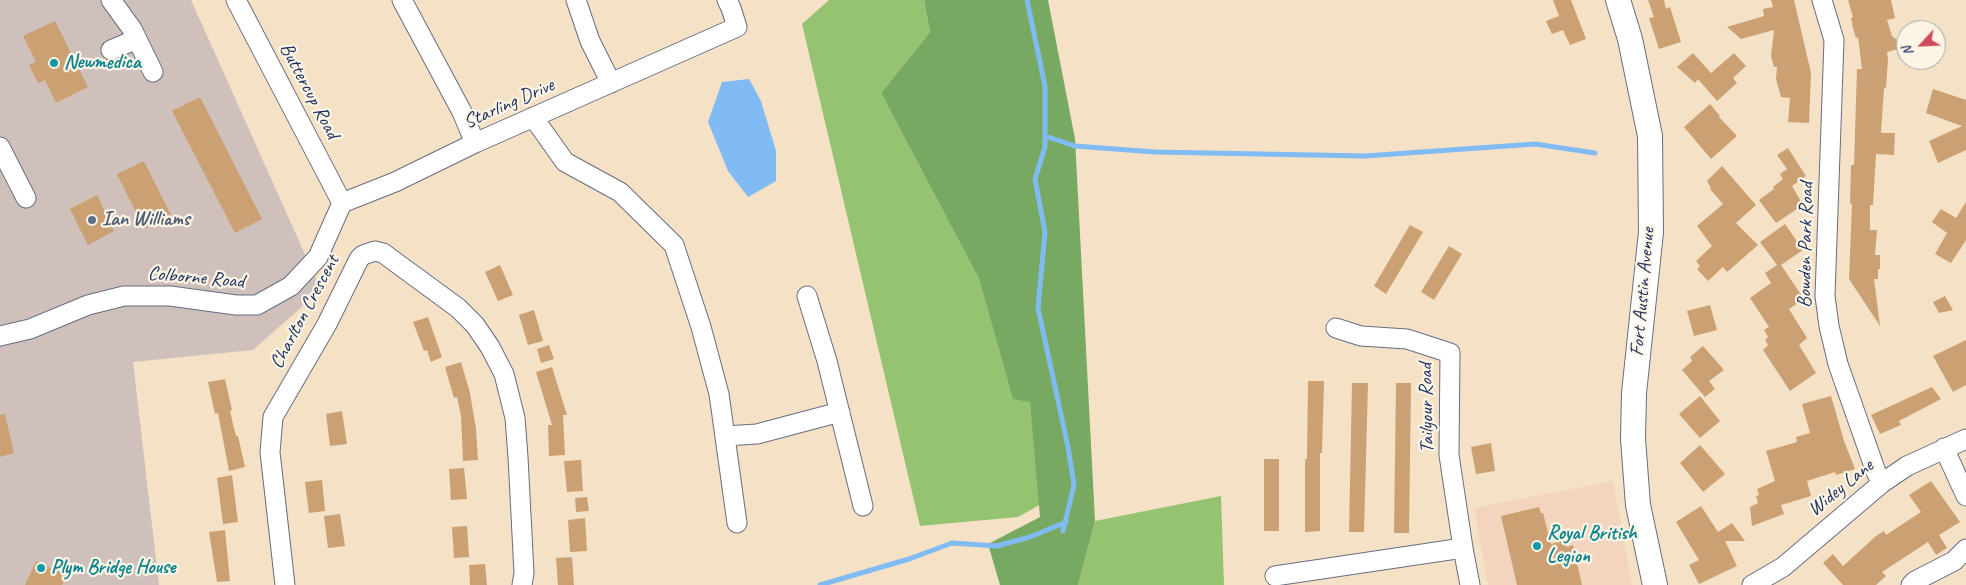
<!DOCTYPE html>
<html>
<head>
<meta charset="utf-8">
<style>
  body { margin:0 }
  #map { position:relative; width:1966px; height:585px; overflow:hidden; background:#f5e1c6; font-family:Caveat,sans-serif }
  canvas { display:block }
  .north { position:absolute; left:1896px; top:20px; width:50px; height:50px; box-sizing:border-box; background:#fcf5e5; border:1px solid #a2a6af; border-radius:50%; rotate:245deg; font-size:14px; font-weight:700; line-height:20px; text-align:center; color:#1b2f5e }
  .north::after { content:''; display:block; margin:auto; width:18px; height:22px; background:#d1495b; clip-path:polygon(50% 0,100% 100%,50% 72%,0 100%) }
</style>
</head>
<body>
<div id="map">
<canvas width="1966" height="585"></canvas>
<div class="north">N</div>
</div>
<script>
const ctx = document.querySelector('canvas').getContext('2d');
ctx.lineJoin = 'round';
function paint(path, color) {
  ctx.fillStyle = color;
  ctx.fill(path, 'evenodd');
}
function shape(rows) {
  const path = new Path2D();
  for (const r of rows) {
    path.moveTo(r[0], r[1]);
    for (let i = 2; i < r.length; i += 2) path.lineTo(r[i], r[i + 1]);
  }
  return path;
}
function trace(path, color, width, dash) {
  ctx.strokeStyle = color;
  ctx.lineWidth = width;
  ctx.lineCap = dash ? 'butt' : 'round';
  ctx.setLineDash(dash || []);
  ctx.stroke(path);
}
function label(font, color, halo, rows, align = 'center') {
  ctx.font = font + ' Caveat,sans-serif';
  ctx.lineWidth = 4.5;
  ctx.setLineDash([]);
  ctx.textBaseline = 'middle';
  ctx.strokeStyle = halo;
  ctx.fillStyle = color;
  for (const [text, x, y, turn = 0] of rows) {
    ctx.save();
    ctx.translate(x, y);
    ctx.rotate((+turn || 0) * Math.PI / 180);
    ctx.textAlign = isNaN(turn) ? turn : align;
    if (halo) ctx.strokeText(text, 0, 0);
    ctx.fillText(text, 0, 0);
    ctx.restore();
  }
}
paint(shape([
  [1613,481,1632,585,1488,585,1474,508]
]), '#f3d4bf');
paint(shape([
  [0,0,191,0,321,290,253,350,133,362,159,585,0,585]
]), '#cfc0bb');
paint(shape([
  [829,0,924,0,930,32,881,93,979,279,1013,398,1030,401,1052,498,1018,517,920,526,802,24],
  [1221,496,1224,585,1078,585,1095,521]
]), '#95c371');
paint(shape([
  [924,0,1048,0,1075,139,1095,521,1078,585,1000,585,988,544,1040,517,1030,402,1013,399,979,279,881,93,930,32]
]), '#78a963');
paint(shape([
  [749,79,761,101,776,151,776,181,748,197,728,171,708,122,722,82]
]), '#80bcf3');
trace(shape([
  [1027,0,1045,86,1045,147,1035,179,1045,232,1038,308,1068,447,1074,485,1063,531],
  [1045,136,1075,146,1155,152,1365,156,1535,144,1595,153],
  [820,585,909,559,952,543,997,546,1030,537,1066,522]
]), '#80bcf3', 5);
paint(shape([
  [1553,0,1571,0,1586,39,1570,45,1563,30,1552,34,1546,21,1559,16],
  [1648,0,1664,0,1666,9,1670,7,1681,42,1659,49,1649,18,1654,17],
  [1771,0,1794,0,1811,73,1809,123,1788,122,1790,98,1781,97,1776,79,1777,67,1774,67,1771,56,1774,30,1741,39,1727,27,1764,16,1763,9,1773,7],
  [1848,0,1891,0,1895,18,1887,20,1892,36,1906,47,1887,52,1888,59,1886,88,1884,88,1881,133,1895,133,1894,155,1876,154,1873,205,1870,205,1870,230,1877,230,1875,255,1880,255,1880,269,1878,269,1878,279,1874,279,1880,326,1849,279,1852,204,1850,203,1851,165,1854,165,1857,69,1862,69,1858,37,1856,38,1853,28,1851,18,1853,17],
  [55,21,88,87,56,103,45,80,38,83,29,65,36,62,23,36],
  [1693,53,1711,73,1734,53,1746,66,1733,78,1737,83,1717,101,1698,79,1695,83,1677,67],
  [1933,89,1966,100,1966,150,1938,163,1929,141,1962,126,1926,113],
  [200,97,262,219,235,233,172,111],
  [1710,104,1720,116,1719,117,1737,136,1711,159,1684,127],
  [1788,148,1806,176,1792,186,1803,205,1776,223,1759,200,1774,189,1773,187,1783,179,1780,174,1787,169,1777,155],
  [144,161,171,215,144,229,117,174],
  [1722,166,1756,205,1736,223,1758,245,1727,272,1723,267,1708,281,1697,269,1700,266,1696,261,1712,246,1697,226,1723,204,1710,189,1711,188,1707,181],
  [97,195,114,231,88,245,70,209],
  [1966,202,1966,240,1951,263,1935,254,1947,233,1932,222,1941,209,1956,218],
  [1785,224,1803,250,1781,265,1804,299,1789,309,1807,338,1799,345,1816,373,1790,391,1763,350,1768,345,1765,340,1768,337,1764,330,1769,327,1750,298,1771,283,1765,273,1777,265,1760,242],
  [1410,225,1423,232,1386,294,1374,286],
  [1449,246,1462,254,1434,300,1421,292],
  [500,265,513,295,498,301,485,272],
  [1945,296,1953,310,1939,313,1933,302],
  [1710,305,1717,330,1694,336,1687,311],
  [534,310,543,341,528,345,519,315],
  [428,317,442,357,431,362,427,350,424,351,413,322],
  [1966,340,1966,385,1953,392,1933,356],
  [549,345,554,359,541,363,537,349],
  [1703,346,1724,370,1709,381,1715,389,1705,397,1682,370,1692,361,1690,357],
  [461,362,470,393,476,429,478,460,463,461,461,416,457,397,454,398,445,367],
  [552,367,567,415,563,415,565,455,549,456,548,425,552,425,536,372],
  [225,379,232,410,230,411,233,424,236,436,238,436,245,467,229,471,218,413,215,414,208,382],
  [1308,381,1324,381,1322,453,1320,453,1320,531,1305,532,1305,459,1307,459],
  [1352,383,1368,383,1364,532,1349,532],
  [1396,383,1411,383,1409,533,1394,533],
  [1932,387,1941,399,1899,421,1901,425,1880,434,1871,415],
  [1700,396,1720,421,1700,438,1679,414],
  [1831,396,1844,441,1855,469,1836,475,1835,472,1807,481,1811,496,1781,505,1784,514,1752,526,1750,507,1758,503,1756,496,1759,495,1757,489,1775,481,1766,451,1797,442,1796,437,1810,433,1802,404],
  [342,411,347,444,330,446,326,414],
  [5,414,14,453,0,457,0,415],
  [1491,443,1495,471,1476,474,1471,447],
  [1700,445,1725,474,1703,492,1680,463],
  [1264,459,1279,459,1279,531,1264,531],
  [581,460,583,491,567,492,564,461],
  [464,468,467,499,451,500,449,469],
  [232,475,238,522,223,524,217,478],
  [322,480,325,511,309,513,305,482],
  [1931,481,1960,522,1939,535,1947,548,1936,555,1928,542,1882,572,1886,576,1876,585,1843,585,1823,563,1833,554,1843,566,1876,536,1884,531,1886,535,1921,512,1909,495],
  [587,497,589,511,576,512,575,498],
  [1701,506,1718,532,1732,523,1745,541,1725,541,1737,566,1699,584,1689,565,1699,560,1676,522],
  [1539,507,1541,513,1543,513,1551,544,1565,540,1567,547,1573,545,1582,585,1517,585,1501,516],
  [340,514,345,546,328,548,324,516],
  [585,518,587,551,570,552,568,520],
  [467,526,469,557,454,558,452,527],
  [225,530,230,581,217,582,209,532],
  [572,557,574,585,558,585,556,558],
  [36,561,67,576,62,585,25,585],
  [485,564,487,585,470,585,469,565]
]), '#cba173');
const minor = shape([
  [111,0,132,29,153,72],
  [236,0,342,203],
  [402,0,462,112,475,143],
  [576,0,590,41,611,83],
  [1822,0,1834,40,1825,296,1829,326,1838,364,1876,472,1882,483],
  [111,50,137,39],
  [533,117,565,162,620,192,674,245,701,327,719,394,737,523],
  [0,147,26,198],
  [342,203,395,182,475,143,737,27,731,8,727,0],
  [807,296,827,361,863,506],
  [1336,328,1361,336,1407,339,1450,353,1449,455,1463,548,1470,585],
  [0,336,30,329,88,305,124,296,170,296,236,305,257,305,291,286,318,257,342,203],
  [725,436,757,434,840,412],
  [1944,448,1966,496],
  [1275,576,1463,548],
  [285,585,270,452,273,417,327,324,359,259,363,255,375,251,383,253,458,308,475,325,490,347,504,374,515,418,518,457,524,573,522,585],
  [1752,585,1783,567,1882,483,1907,466,1966,439],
  [1911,585,1915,581,1954,561,1966,549]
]);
const major = shape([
  [1618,0,1630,39,1650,136,1651,232,1634,393,1633,439,1638,505,1655,585]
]);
trace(minor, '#676d82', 21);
trace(major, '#676d82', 26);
trace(minor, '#fff', 19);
trace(major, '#fff', 24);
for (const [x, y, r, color] of [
  [54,63,5,"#0f9aa8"],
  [92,220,5,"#5c6f8a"],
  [1537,546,5,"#0f9aa8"],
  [41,568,5,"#0f9aa8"]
]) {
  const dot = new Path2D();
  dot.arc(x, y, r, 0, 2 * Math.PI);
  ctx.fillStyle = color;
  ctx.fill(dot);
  trace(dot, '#fcf5e5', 2);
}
label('bold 20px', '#0d838f', '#fcf5e5', [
  ["Newmedica",64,63],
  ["Royal British",1547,534],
  ["Legion",1547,557],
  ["Plym Bridge House",51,568]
], 'left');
label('20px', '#1b2f5e', '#fcf5e5', [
  ["Buttercup Road",309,91,62],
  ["Starling Drive",509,104,-24],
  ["Bowden Park Road",1806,245,-89],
  ["Colborne Road",196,278,5],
  ["Fort Austin Avenue",1643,292,-85],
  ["Charlton Crescent",305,312,-62],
  ["Tailyour Road",1427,408,-91],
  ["Widey Lane",1841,488,-39]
]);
label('bold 20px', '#4e5e75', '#fcf5e5', [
  ["Ian Williams",102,220]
], 'left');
</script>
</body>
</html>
